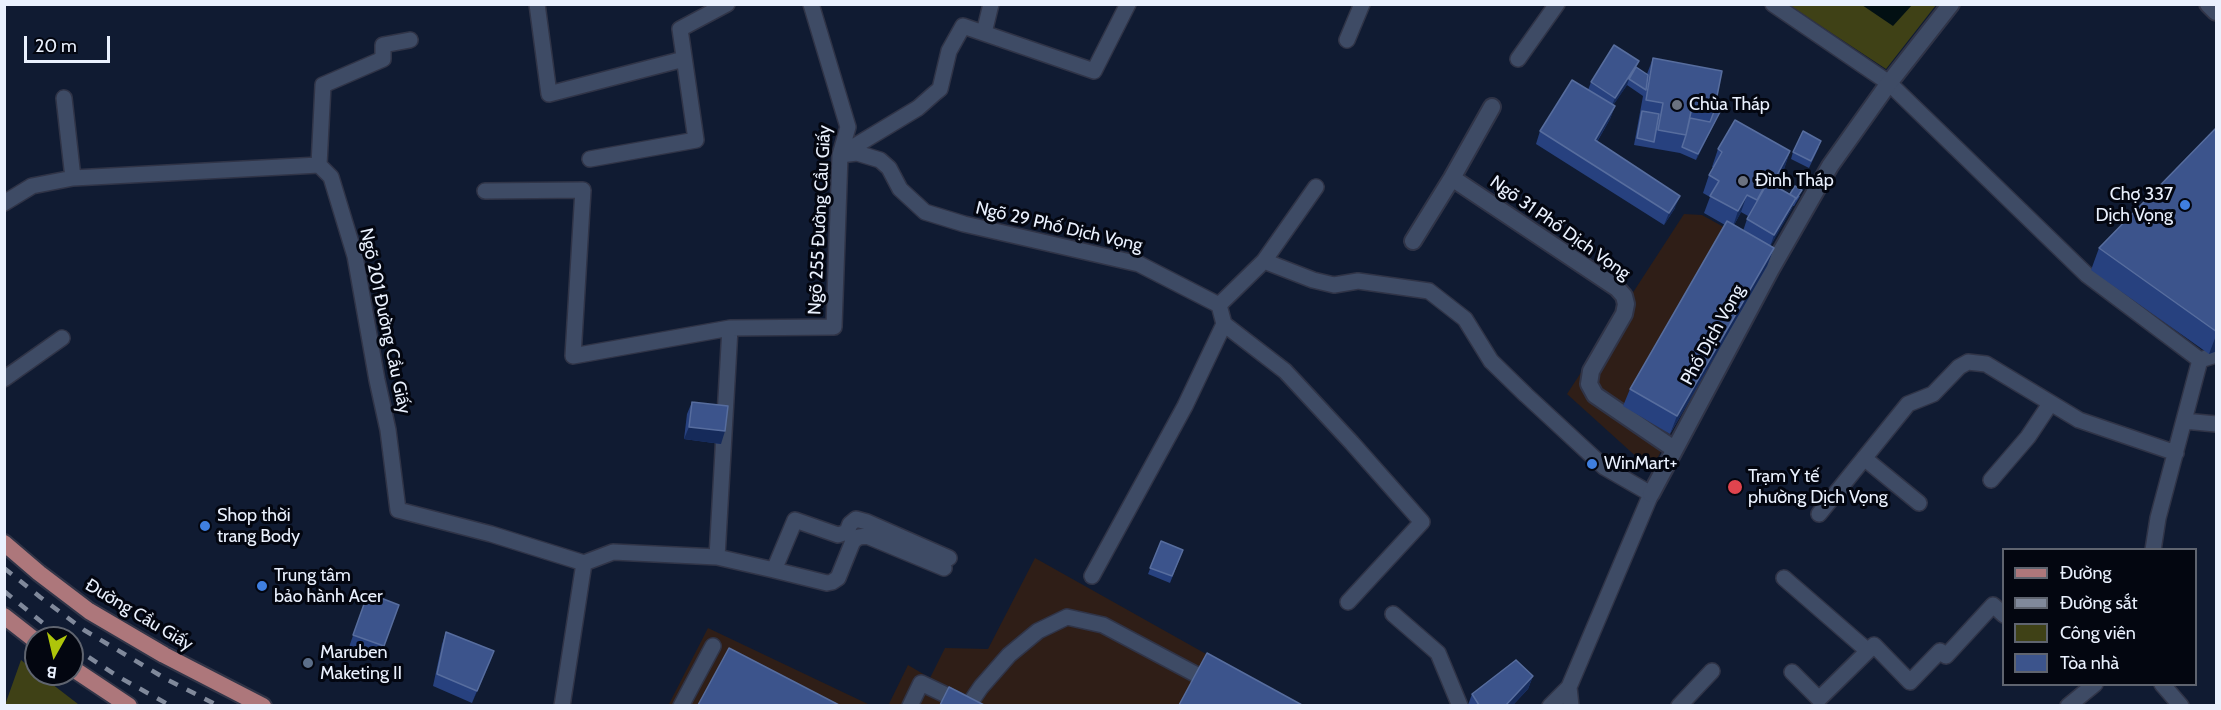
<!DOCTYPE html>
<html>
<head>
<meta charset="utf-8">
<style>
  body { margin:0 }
  #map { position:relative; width:2221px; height:710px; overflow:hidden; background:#101b32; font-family:Cabin,sans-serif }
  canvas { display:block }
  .frame { position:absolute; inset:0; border:6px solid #eaf1fe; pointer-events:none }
  .legend { position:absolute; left:2002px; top:548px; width:195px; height:138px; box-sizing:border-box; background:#030610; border:2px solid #5f646f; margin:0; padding:8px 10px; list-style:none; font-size:18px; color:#eaf1fe }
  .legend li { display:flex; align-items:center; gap:12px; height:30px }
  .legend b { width:30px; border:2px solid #5f646f }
  .north { position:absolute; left:24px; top:626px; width:60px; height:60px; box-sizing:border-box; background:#030610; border:2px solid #5f646f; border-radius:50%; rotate:188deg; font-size:16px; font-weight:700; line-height:24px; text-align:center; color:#eaf1fe }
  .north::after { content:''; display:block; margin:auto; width:21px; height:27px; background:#aec50a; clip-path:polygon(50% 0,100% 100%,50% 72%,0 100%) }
  .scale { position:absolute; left:24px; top:36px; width:86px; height:27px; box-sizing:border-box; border:3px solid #eaf1fe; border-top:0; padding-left:8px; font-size:18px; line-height:21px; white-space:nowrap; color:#eaf1fe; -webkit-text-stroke:4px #030610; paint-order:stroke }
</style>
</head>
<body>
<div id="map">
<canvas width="2221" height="710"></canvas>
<div class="frame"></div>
<ul class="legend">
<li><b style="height:8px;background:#ad777b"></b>Đường</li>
<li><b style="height:8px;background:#80899b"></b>Đường sắt</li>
<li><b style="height:16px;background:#3f4116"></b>Công viên</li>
<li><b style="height:16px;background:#3c548c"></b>Tòa nhà</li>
</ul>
<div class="north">B</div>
<div class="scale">20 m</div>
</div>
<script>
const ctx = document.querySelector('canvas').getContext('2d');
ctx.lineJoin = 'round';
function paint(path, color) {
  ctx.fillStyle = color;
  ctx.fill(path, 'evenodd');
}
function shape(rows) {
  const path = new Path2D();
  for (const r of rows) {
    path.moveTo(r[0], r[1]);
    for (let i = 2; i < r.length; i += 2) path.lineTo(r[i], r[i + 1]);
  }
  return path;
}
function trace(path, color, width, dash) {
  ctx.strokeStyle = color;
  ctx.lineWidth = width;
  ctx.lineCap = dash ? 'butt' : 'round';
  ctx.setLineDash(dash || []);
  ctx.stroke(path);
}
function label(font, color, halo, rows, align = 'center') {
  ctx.font = font + ' Cabin,sans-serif';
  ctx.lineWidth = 6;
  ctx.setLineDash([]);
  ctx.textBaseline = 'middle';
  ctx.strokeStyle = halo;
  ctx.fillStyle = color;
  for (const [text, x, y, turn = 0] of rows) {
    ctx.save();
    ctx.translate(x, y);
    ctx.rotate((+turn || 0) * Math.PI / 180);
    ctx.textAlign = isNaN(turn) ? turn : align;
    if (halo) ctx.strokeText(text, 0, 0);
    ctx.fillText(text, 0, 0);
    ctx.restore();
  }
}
paint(shape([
  [1684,214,1702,215,1769,252,1651,470,1567,394],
  [1035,558,1297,705,888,706,908,665,930,678,945,648,988,649],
  [708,628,870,705,668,706]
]), '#2f1e17');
paint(shape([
  [1789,5,1936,5,1886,69],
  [21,660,36,672,36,674,39,674,78,704,5,705]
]), '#3f4116');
paint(shape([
  [1862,5,1912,5,1893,26]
]), '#021013');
const service = shape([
  [537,4,549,94,684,59],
  [1773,4,1889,83,2087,275,2200,360],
  [984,33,991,4],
  [1347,40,1362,4],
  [1518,59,1557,4],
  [64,98,73,178],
  [845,152,918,108,935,93,940,89,949,51,963,26,1094,71,1128,4],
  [840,155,857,153,880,160,889,168,900,189,925,212,964,224,1139,264,1219,305,1264,261,1313,280,1334,285,1358,281,1429,291,1465,319,1491,361,1526,395,1604,467,1651,494,1569,687,1550,706],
  [590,159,696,140,680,29,727,4],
  [319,165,323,85,383,59,383,45,410,40],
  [485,191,583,190,573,356,730,328,834,327,840,155,848,127,811,4],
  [4,203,32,186,73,178,319,165,331,177,355,256,377,380,388,430,398,510,491,534,584,563],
  [1264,261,1316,187],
  [1219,305,1224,324,1285,371,1352,443,1422,522,1348,602],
  [2200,360,2216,355],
  [4,379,62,338],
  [2184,421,2216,424],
  [1864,458,1919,503],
  [1991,480,2028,437,2050,404],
  [1819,514,1908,404,1933,394,1959,367,1968,362,1986,364,2079,420,2176,453],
  [2153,550,2158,518,2200,360],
  [717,557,730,328],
  [584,563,613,552,717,557,774,570,795,520,838,535,847,532,850,524,856,519,867,522,949,558],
  [774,570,827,583,832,582,838,578,853,541,859,537,867,536,944,568],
  [1092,576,1185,406,1224,324],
  [1784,578,1868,651],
  [1393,614,1438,653,1460,706],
  [1792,672,1819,699,1874,645,1910,682,1940,651,1946,656,1993,605,2004,615],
  [2162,684,2181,706],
  [1569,687,1571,706],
  [562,706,584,563],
  [681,706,713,646],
  [910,706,921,683,963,703],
  [968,706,981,687,1009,655,1038,631,1067,617,1103,625,1214,684],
  [1679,706,1712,671],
  [2068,706,2095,684]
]);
const minor = shape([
  [2208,4,2216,12],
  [1452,178,1617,288,1624,296,1626,304,1624,314,1591,371,1589,384,1595,395,1674,449],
  [1413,241,1452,178,1492,107],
  [1651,494,1771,269,1830,166,1889,83,1951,4]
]);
const primary = shape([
  [4,543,39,573,89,611,164,655,263,706],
  [4,616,36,641],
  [72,668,129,706]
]);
trace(service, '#303447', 18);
trace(minor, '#303447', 20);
trace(primary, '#303447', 20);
trace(service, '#3e4b65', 15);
trace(minor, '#3e4b65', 16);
trace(primary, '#ad777b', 16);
trace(shape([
  [4,568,40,597,84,630,166,679,219,706],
  [4,591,61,638],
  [72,646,117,676,171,706]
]), '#80899b', 4.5, [10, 10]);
paint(shape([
  [1653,58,1715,109,1720,112,1696,160,1680,153,1634,145,1643,96,1627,85,1613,105,1615,106,1610,119,1597,142,1675,208,1664,225,1536,144,1540,131,1588,90,1591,82,1639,61,1636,67,1647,74],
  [2217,127,2217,351,2209,354,2091,270,2099,248],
  [1819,147,1809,168,1791,159,1793,152],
  [1718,149,1790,151,1784,169,1775,185,1790,194,1800,196,1794,206,1793,206,1791,210,1770,246,1774,248,1767,266,1670,434,1623,406,1630,389,1725,225,1704,213,1710,197,1703,193,1709,175,1714,167,1712,167],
  [1741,212,1748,216,1743,231,1734,225],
  [692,402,721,444,684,439,687,414],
  [1161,541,1183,550,1170,583,1148,574],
  [368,593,399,605,379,659,349,647],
  [446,632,494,651,472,703,433,686,442,644],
  [1533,676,1528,689,1513,705,1468,705,1472,694]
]), '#27417f');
paint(shape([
  [1639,61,1634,74,1629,79,1627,85,1610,110,1615,98],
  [1615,106,1610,119,1590,153,1595,140],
  [1720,112,1696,160,1698,154],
  [1790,151,1784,169,1769,197,1775,179],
  [1747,195,1741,212,1732,229,1738,211],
  [1680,196,1675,208,1664,225,1669,213],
  [1796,198,1791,210,1770,247,1774,235],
  [1774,248,1767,266,1670,434,1677,416],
  [2217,333,2217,351,2209,354],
  [689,427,725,431,721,444,684,439],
  [494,651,490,663,472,703,477,691],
  [1533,676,1528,689,1513,705,1506,705]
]), '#152a5a');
const building = shape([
  [1614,45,1639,61,1615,98,1591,82,1614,45],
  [1653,58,1722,71,1714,111,1692,107,1686,135,1658,130,1663,103,1646,100,1653,58],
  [1636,67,1648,75,1646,90,1629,79,1636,67],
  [1572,80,1615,106,1595,140,1680,196,1669,213,1540,131,1572,80],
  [1715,109,1720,112,1698,154,1682,147,1686,135,1690,118,1710,122,1715,109],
  [1642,111,1659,114,1654,142,1637,138,1642,111],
  [1735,120,1790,151,1775,179,1770,176,1757,200,1747,195,1738,211,1710,196,1719,181,1709,175,1722,152,1718,149,1735,120],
  [2217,127,2217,332,2099,248,2217,127],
  [1803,131,1821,141,1811,161,1793,152,1803,131],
  [1768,182,1796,198,1774,235,1747,219,1768,182],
  [1795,186,1802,190,1796,199,1795,199,1796,198,1790,194,1795,186],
  [1727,221,1774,248,1677,416,1630,389,1727,221],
  [692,402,728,406,725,431,689,427,692,402],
  [1161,541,1183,550,1172,576,1150,568,1161,541],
  [368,593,399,605,384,646,353,635,368,593],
  [446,632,494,651,477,691,437,674,446,632],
  [729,648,839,705,698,705,729,648],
  [1207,653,1302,705,1179,705,1207,653],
  [1516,660,1533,676,1506,705,1479,705,1472,694,1516,660],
  [949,687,984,705,940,705,949,687]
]);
paint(building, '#3c548c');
trace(building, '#576d9e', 1.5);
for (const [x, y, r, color] of [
  [1677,105,6,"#6b7280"],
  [1743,181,6,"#6b7280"],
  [2185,205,6,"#3f7fe0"],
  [1592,464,6,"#3f7fe0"],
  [1735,487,8,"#e0444e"],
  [205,526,6,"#3f7fe0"],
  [262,586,6,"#3f7fe0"],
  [308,663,6,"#5c6f8a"]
]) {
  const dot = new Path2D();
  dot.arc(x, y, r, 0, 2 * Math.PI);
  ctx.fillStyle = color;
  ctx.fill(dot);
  trace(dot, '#030610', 2);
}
label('18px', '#eaf1fe', '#030610', [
  ["Chùa Tháp",1689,105],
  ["Đình Tháp",1755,181],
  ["Chợ 337",2173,195,"right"],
  ["Dịch Vọng",2173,216,"right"],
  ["WinMart+",1604,464],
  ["Trạm Y tế",1748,477],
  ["phường Dịch Vọng",1748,498],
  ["Shop thời",217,516],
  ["trang Body",217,537],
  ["Trung tâm",274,576],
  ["bảo hành Acer",274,597],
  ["Maruben",320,653],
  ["Maketing II",320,674]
], 'left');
label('18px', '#eaf1fe', '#030610', [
  ["Ngõ 255 Đường Cầu Giấy",820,220,-87],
  ["Ngõ 29 Phố Dịch Vọng",1059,227,13],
  ["Ngõ 31 Phố Dịch Vọng",1560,228,35],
  ["Ngõ 201 Đường Cầu Giấy",385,321,78],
  ["Phố Dịch Vọng",1713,335,-61],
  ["Đường Cầu Giấy",139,615,31]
]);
</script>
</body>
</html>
